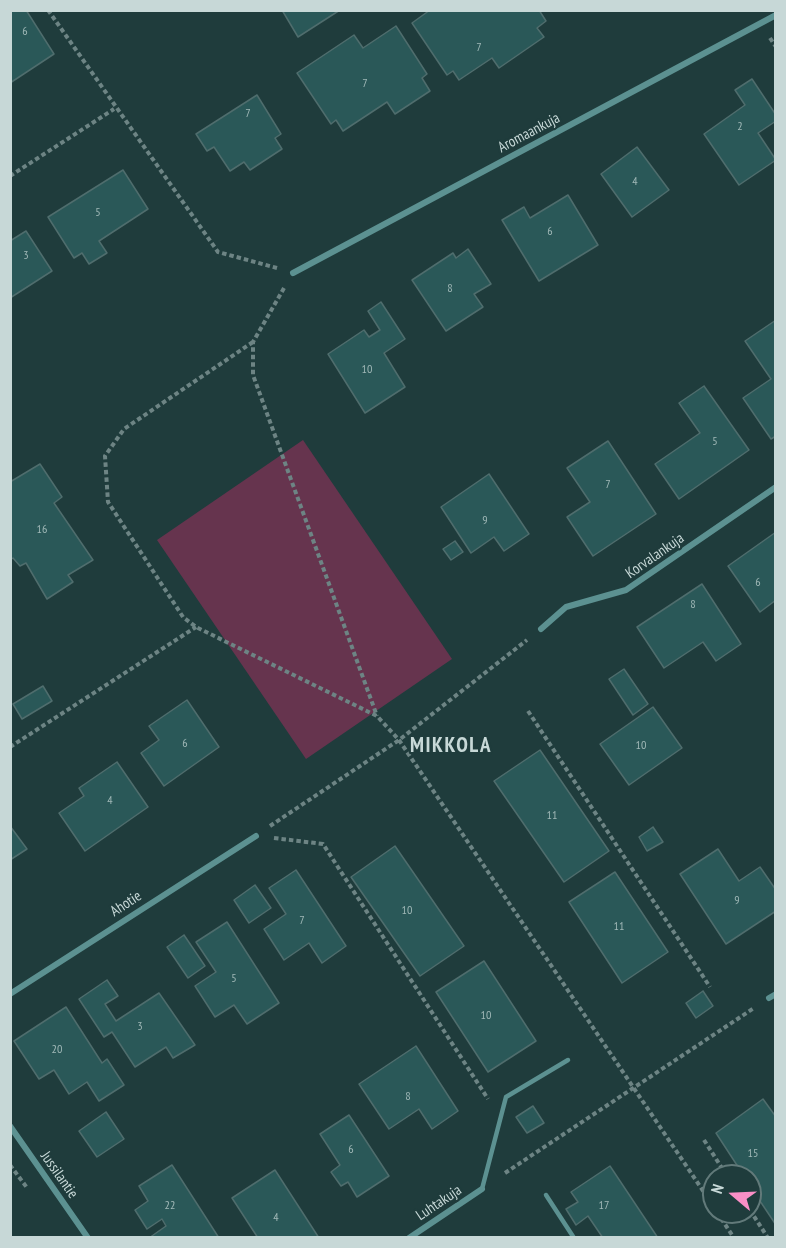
<!DOCTYPE html>
<html>
<head>
<meta charset="utf-8">
<style>
  body { margin:0 }
  #map { position:relative; width:786px; height:1248px; overflow:hidden; background:#1f3c3c; font-family:"PT Sans Narrow",sans-serif }
  canvas { display:block }
  .frame { position:absolute; inset:0; border:12px solid #c7d8d7; pointer-events:none }
  .north { position:absolute; left:702px; top:1164px; width:60px; height:60px; box-sizing:border-box; background:#1f3c3c; border:2px solid #627a7a; border-radius:50%; rotate:289deg; font-size:16px; font-weight:700; line-height:24px; text-align:center; color:#c7d8d7 }
  .north::after { content:''; display:block; margin:auto; width:21px; height:27px; background:#fa8fc6; clip-path:polygon(50% 0,100% 100%,50% 72%,0 100%) }
</style>
</head>
<body>
<div id="map">
<canvas width="786" height="1248"></canvas>
<div class="frame"></div>
<div class="north">N</div>
</div>
<script>
const ctx = document.querySelector('canvas').getContext('2d');
ctx.lineJoin = 'round';
function paint(path, color) {
  ctx.fillStyle = color;
  ctx.fill(path, 'evenodd');
}
function shape(rows) {
  const path = new Path2D();
  for (const r of rows) {
    path.moveTo(r[0], r[1]);
    for (let i = 2; i < r.length; i += 2) path.lineTo(r[i], r[i + 1]);
  }
  return path;
}
function trace(path, color, width, dash) {
  ctx.strokeStyle = color;
  ctx.lineWidth = width;
  ctx.lineCap = dash ? 'butt' : 'round';
  ctx.setLineDash(dash || []);
  ctx.stroke(path);
}
function label(font, color, halo, rows, align = 'center') {
  ctx.font = font + ' "PT Sans Narrow",sans-serif';
  ctx.lineWidth = 4.5;
  ctx.setLineDash([]);
  ctx.textBaseline = 'middle';
  ctx.strokeStyle = halo;
  ctx.fillStyle = color;
  for (const [text, x, y, turn = 0] of rows) {
    ctx.save();
    ctx.translate(x, y);
    ctx.rotate((+turn || 0) * Math.PI / 180);
    ctx.textAlign = isNaN(turn) ? turn : align;
    if (halo) ctx.strokeText(text, 0, 0);
    ctx.fillText(text, 0, 0);
    ctx.restore();
  }
}
paint(shape([
  [303,440,452,659,306,759,157,540]
]), '#66344e');
const building = shape([
  [10,10,26,10,54,54,10,83,10,10],
  [282,10,340,10,298,37,282,10],
  [430,10,539,10,546,21,537,28,544,37,499,68,492,58,459,80,453,71,447,75,412,23,430,10],
  [396,26,427,74,422,78,430,91,395,114,387,102,343,131,336,120,331,124,297,73,354,35,363,48,396,26],
  [752,79,776,115,776,121,758,133,776,160,739,185,704,134,745,105,735,90,752,79],
  [257,95,281,134,275,138,282,149,250,170,244,162,230,171,214,147,207,151,196,134,257,95],
  [637,147,669,190,632,217,601,174,637,147],
  [123,170,148,209,99,241,107,253,89,264,82,253,74,258,48,217,123,170],
  [568,195,598,245,539,281,502,220,524,207,530,218,568,195],
  [26,231,52,271,10,298,10,241,26,231],
  [468,249,491,284,474,294,483,307,446,331,412,280,453,253,456,258,468,249],
  [381,302,405,339,384,353,405,387,365,413,328,354,364,330,369,337,380,330,368,311,381,302],
  [776,320,776,436,771,439,743,398,771,379,745,341,776,320],
  [704,386,749,450,679,499,655,464,700,433,679,403,704,386],
  [608,441,656,514,593,556,567,517,590,502,567,468,608,441],
  [40,464,62,497,54,503,93,560,68,575,73,582,47,599,26,563,20,566,13,558,10,560,10,482,40,464],
  [489,474,529,534,504,551,494,537,471,553,441,507,489,474],
  [776,532,776,600,760,612,728,566,776,532],
  [455,541,463,552,451,560,443,549,455,541],
  [702,584,741,644,716,661,703,642,664,668,637,627,702,584],
  [624,669,648,704,633,715,609,679,624,669],
  [43,686,52,701,22,719,13,704,43,686],
  [187,700,219,747,164,786,141,753,159,740,149,726,187,700],
  [653,707,682,748,629,785,600,744,653,707],
  [540,750,609,851,564,882,494,781,540,750],
  [117,762,148,807,85,851,59,813,84,796,79,788,117,762],
  [10,826,27,849,10,860,10,826],
  [653,827,663,842,647,851,639,837,653,827],
  [395,846,464,946,420,976,351,877,395,846],
  [718,849,739,881,760,867,776,890,776,911,726,944,680,874,718,849],
  [296,870,346,946,322,963,309,943,284,960,264,929,286,914,269,888,296,870],
  [615,872,668,952,622,983,569,902,615,872],
  [255,885,271,908,249,923,234,900,255,885],
  [227,922,279,1003,247,1024,234,1005,215,1017,195,986,216,972,196,942,227,922],
  [184,935,205,966,188,978,167,947,184,935],
  [484,961,536,1041,488,1072,436,992,484,961],
  [107,980,118,996,105,1004,116,1021,159,993,195,1045,173,1058,166,1047,135,1067,112,1032,104,1037,79,999,107,980],
  [703,991,713,1006,696,1018,686,1003,703,991],
  [66,1007,102,1063,107,1059,124,1085,99,1101,87,1082,69,1094,54,1070,39,1079,14,1041,66,1007],
  [416,1046,458,1111,432,1129,419,1109,389,1129,359,1084,416,1046],
  [763,1099,776,1117,776,1225,750,1186,750,1176,744,1176,716,1133,763,1099],
  [533,1106,544,1123,527,1133,516,1117,533,1106],
  [106,1112,124,1139,97,1157,79,1131,106,1112],
  [349,1115,389,1176,357,1197,348,1182,341,1186,331,1172,340,1165,320,1134,349,1115],
  [172,1165,219,1238,149,1238,166,1226,162,1219,147,1229,135,1210,148,1201,139,1186,172,1165],
  [610,1166,658,1238,603,1238,588,1216,576,1225,566,1209,578,1202,571,1192,610,1166],
  [275,1170,319,1238,258,1238,232,1198,275,1170]
]);
paint(building, '#2a5858');
trace(building, '#4f6d6d', 1.5);
trace(shape([
  [48,10,218,252,277,268],
  [770,38,776,47],
  [10,176,114,109],
  [284,288,253,342,253,375,377,716],
  [253,342,124,429,105,456,108,502,183,617,196,627,377,716,399,740,714,1207],
  [528,711,710,987],
  [10,747,196,627],
  [270,826,399,740,527,640],
  [274,838,323,844,488,1099],
  [704,1140,727,1176],
  [10,1165,28,1189],
  [505,1173,754,1008],
  [750,1210,768,1238],
  [717,1212,734,1238]
]), '#6d8484', 4, [4.5, 3]);
trace(shape([
  [482,1189,506,1097,568,1060],
  [546,1195,574,1238]
]), '#5c9191', 4.5);
trace(shape([
  [293,273,776,15],
  [541,629,566,607,626,590,776,487],
  [10,994,256,836],
  [769,998,776,994],
  [10,1126,88,1238],
  [409,1238,482,1189]
]), '#5c9191', 6);
label('12px', '#a0b8b7', null, [
  ["6",25,32],
  ["7",479,48],
  ["7",365,84],
  ["7",248,114],
  ["2",740,127],
  ["4",635,182],
  ["5",98,213],
  ["6",550,232],
  ["3",26,256],
  ["8",450,289],
  ["10",367,370],
  ["5",715,442],
  ["7",608,485],
  ["9",485,521],
  ["16",42,530],
  ["6",758,583],
  ["8",693,605],
  ["6",185,744],
  ["10",641,746],
  ["4",110,801],
  ["11",552,816],
  ["9",737,901],
  ["10",407,911],
  ["7",302,921],
  ["11",619,927],
  ["5",234,979],
  ["10",486,1016],
  ["3",140,1027],
  ["20",57,1050],
  ["8",408,1097],
  ["6",351,1150],
  ["15",753,1154],
  ["22",170,1206],
  ["17",604,1206],
  ["4",276,1218]
]);
label('15px', '#c7d8d7', '#1f3c3c', [
  ["Aromaankuja",529,133,-28],
  ["Korvalankuja",655,556,-35],
  ["Ahotie",126,904,-33],
  ["Jussilantie",59,1175,55],
  ["Luhtakuja",439,1203,-34]
]);
ctx.letterSpacing = '1.5px';
label('bold 21px', '#c7d8d7', '#1f3c3c', [
  ["MIKKOLA",451,746]
]);
ctx.letterSpacing = '0px';
</script>
</body>
</html>
